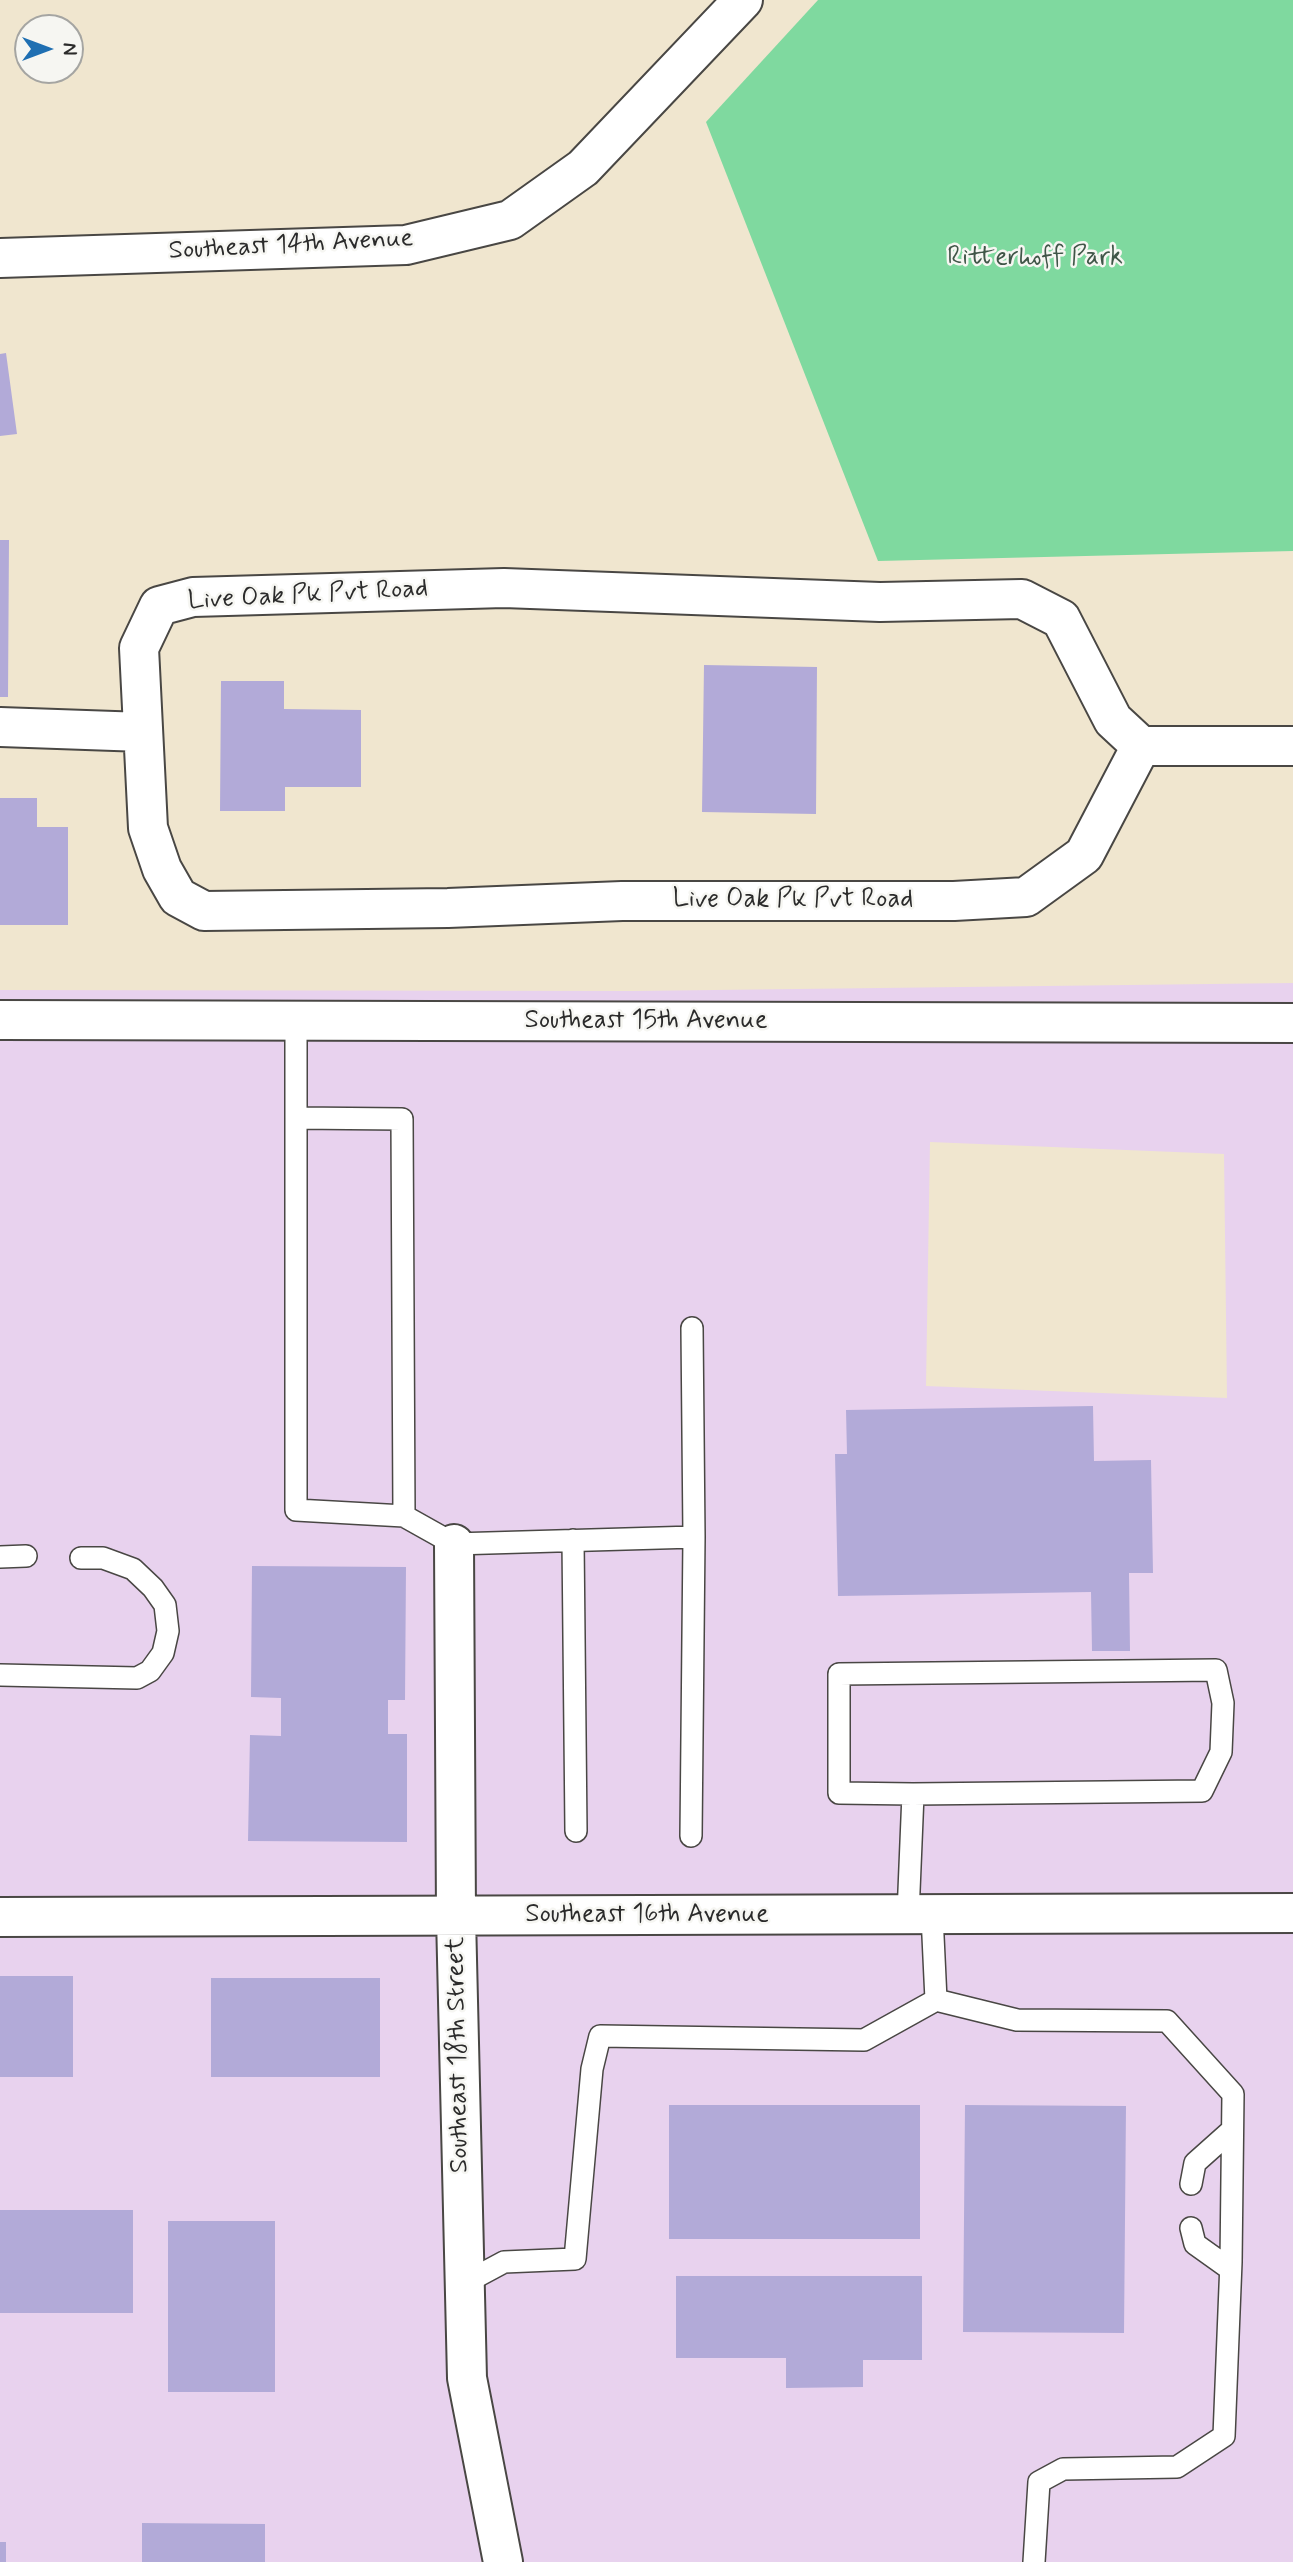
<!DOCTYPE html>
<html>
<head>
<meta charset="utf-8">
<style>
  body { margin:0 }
  #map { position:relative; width:1293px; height:2562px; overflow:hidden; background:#f0e6cf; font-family:Mynerve,sans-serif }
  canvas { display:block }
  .north { position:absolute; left:14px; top:14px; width:70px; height:70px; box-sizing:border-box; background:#f6f6f2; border:2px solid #a5a5a2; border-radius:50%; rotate:90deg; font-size:19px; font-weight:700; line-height:28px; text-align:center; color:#2b2b2b }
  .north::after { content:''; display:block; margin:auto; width:24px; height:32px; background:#1f6fb2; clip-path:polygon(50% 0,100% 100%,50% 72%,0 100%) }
</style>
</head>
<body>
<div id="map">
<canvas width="1293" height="2562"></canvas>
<div class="north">N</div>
</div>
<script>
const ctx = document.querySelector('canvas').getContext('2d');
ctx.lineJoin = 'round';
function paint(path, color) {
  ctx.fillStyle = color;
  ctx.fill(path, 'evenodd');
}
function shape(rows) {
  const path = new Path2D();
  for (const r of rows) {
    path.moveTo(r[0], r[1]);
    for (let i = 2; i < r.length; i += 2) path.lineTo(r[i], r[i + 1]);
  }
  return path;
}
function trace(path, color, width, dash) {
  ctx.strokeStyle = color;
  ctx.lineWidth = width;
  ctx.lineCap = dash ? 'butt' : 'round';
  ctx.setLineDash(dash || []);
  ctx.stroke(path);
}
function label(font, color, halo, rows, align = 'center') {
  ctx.font = font + ' Mynerve,sans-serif';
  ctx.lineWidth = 5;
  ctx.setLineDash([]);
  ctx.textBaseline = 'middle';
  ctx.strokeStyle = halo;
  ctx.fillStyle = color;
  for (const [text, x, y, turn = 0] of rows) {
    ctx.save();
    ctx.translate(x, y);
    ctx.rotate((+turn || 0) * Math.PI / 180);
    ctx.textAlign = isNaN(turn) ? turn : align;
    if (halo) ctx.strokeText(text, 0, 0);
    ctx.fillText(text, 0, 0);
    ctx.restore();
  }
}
paint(shape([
  [1293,983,1293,2562,0,2562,0,990,632,991],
  [930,1142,1224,1154,1227,1398,926,1386]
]), '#e8d2ee');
paint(shape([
  [818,0,1293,0,1293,551,878,561,706,122]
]), '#7fd99f');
paint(shape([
  [6,353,17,434,0,436,0,354],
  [0,540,9,540,8,697,0,697],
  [704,665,817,667,816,814,702,812],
  [221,681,284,681,284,709,361,710,361,787,285,787,285,811,220,811],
  [0,798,37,798,37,827,68,827,68,925,0,925],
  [1093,1406,1094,1461,1151,1460,1153,1573,1129,1573,1130,1651,1092,1651,1091,1592,838,1596,835,1454,847,1454,846,1410],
  [252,1566,406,1567,405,1700,388,1700,388,1734,407,1734,407,1842,248,1841,250,1735,281,1736,281,1698,251,1697],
  [0,1976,73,1976,73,2077,0,2077],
  [211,1978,380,1978,380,2077,211,2077],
  [669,2105,920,2105,920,2239,669,2239],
  [965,2105,1126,2106,1124,2333,963,2332],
  [0,2210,133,2210,133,2313,0,2313],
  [168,2221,275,2221,275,2392,168,2392],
  [676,2276,922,2276,922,2360,863,2360,863,2387,786,2388,786,2358,676,2358],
  [142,2523,265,2524,265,2562,142,2562],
  [0,2542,6,2542,6,2562,0,2562]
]), '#b2aad8');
const service = shape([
  [296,1022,296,1510,404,1516,454,1544,694,1537],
  [296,1118,402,1119,404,1516],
  [573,1540,576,1831],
  [0,1557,26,1556],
  [0,1675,137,1678,150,1671,163,1653,168,1631,165,1605,153,1588,133,1569,103,1558,81,1558],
  [691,1836,694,1537,692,1328],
  [908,1915,913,1794,839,1793,839,1674,1216,1670,1223,1703,1221,1752,1202,1791,913,1794],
  [936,2000,1017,2020,1167,2021,1233,2094,1231,2262,1224,2436,1177,2467,1063,2469,1039,2482,1034,2562],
  [1191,2184,1195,2163,1232,2130],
  [1191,2228,1195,2244,1230,2269],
  [463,2284,504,2262,575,2259,592,2069,600,2036,864,2040,936,2000,932,1915]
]);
const minor = shape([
  [0,258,406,245,510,220,583,168,743,0],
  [0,727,143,732],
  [1141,746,1084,855,1026,897,954,901,622,901,448,908,204,911,178,897,162,869,148,828,139,648,159,606,193,597,504,588,880,602,1022,599,1061,619,1113,720,1141,746,1293,746],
  [0,1020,1293,1023],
  [454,1544,456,1917,467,2378,503,2562],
  [0,1917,1293,1913]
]);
trace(service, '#494744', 24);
trace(minor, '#494744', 42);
trace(service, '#fff', 21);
trace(minor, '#fff', 38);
label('26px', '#2b2b2b', '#f6f6f2', [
  ["Southeast 14th Avenue",291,246,-3],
  ["Live Oak Pk Pvt Road",308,596,-3],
  ["Live Oak Pk Pvt Road",793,901],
  ["Southeast 15th Avenue",646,1022],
  ["Southeast 16th Avenue",647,1916],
  ["Southeast 18th Street",459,2055,-91]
]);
label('26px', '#405648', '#f6f6f2', [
  ["Ritterhoff Park",1035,259]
]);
</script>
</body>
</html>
